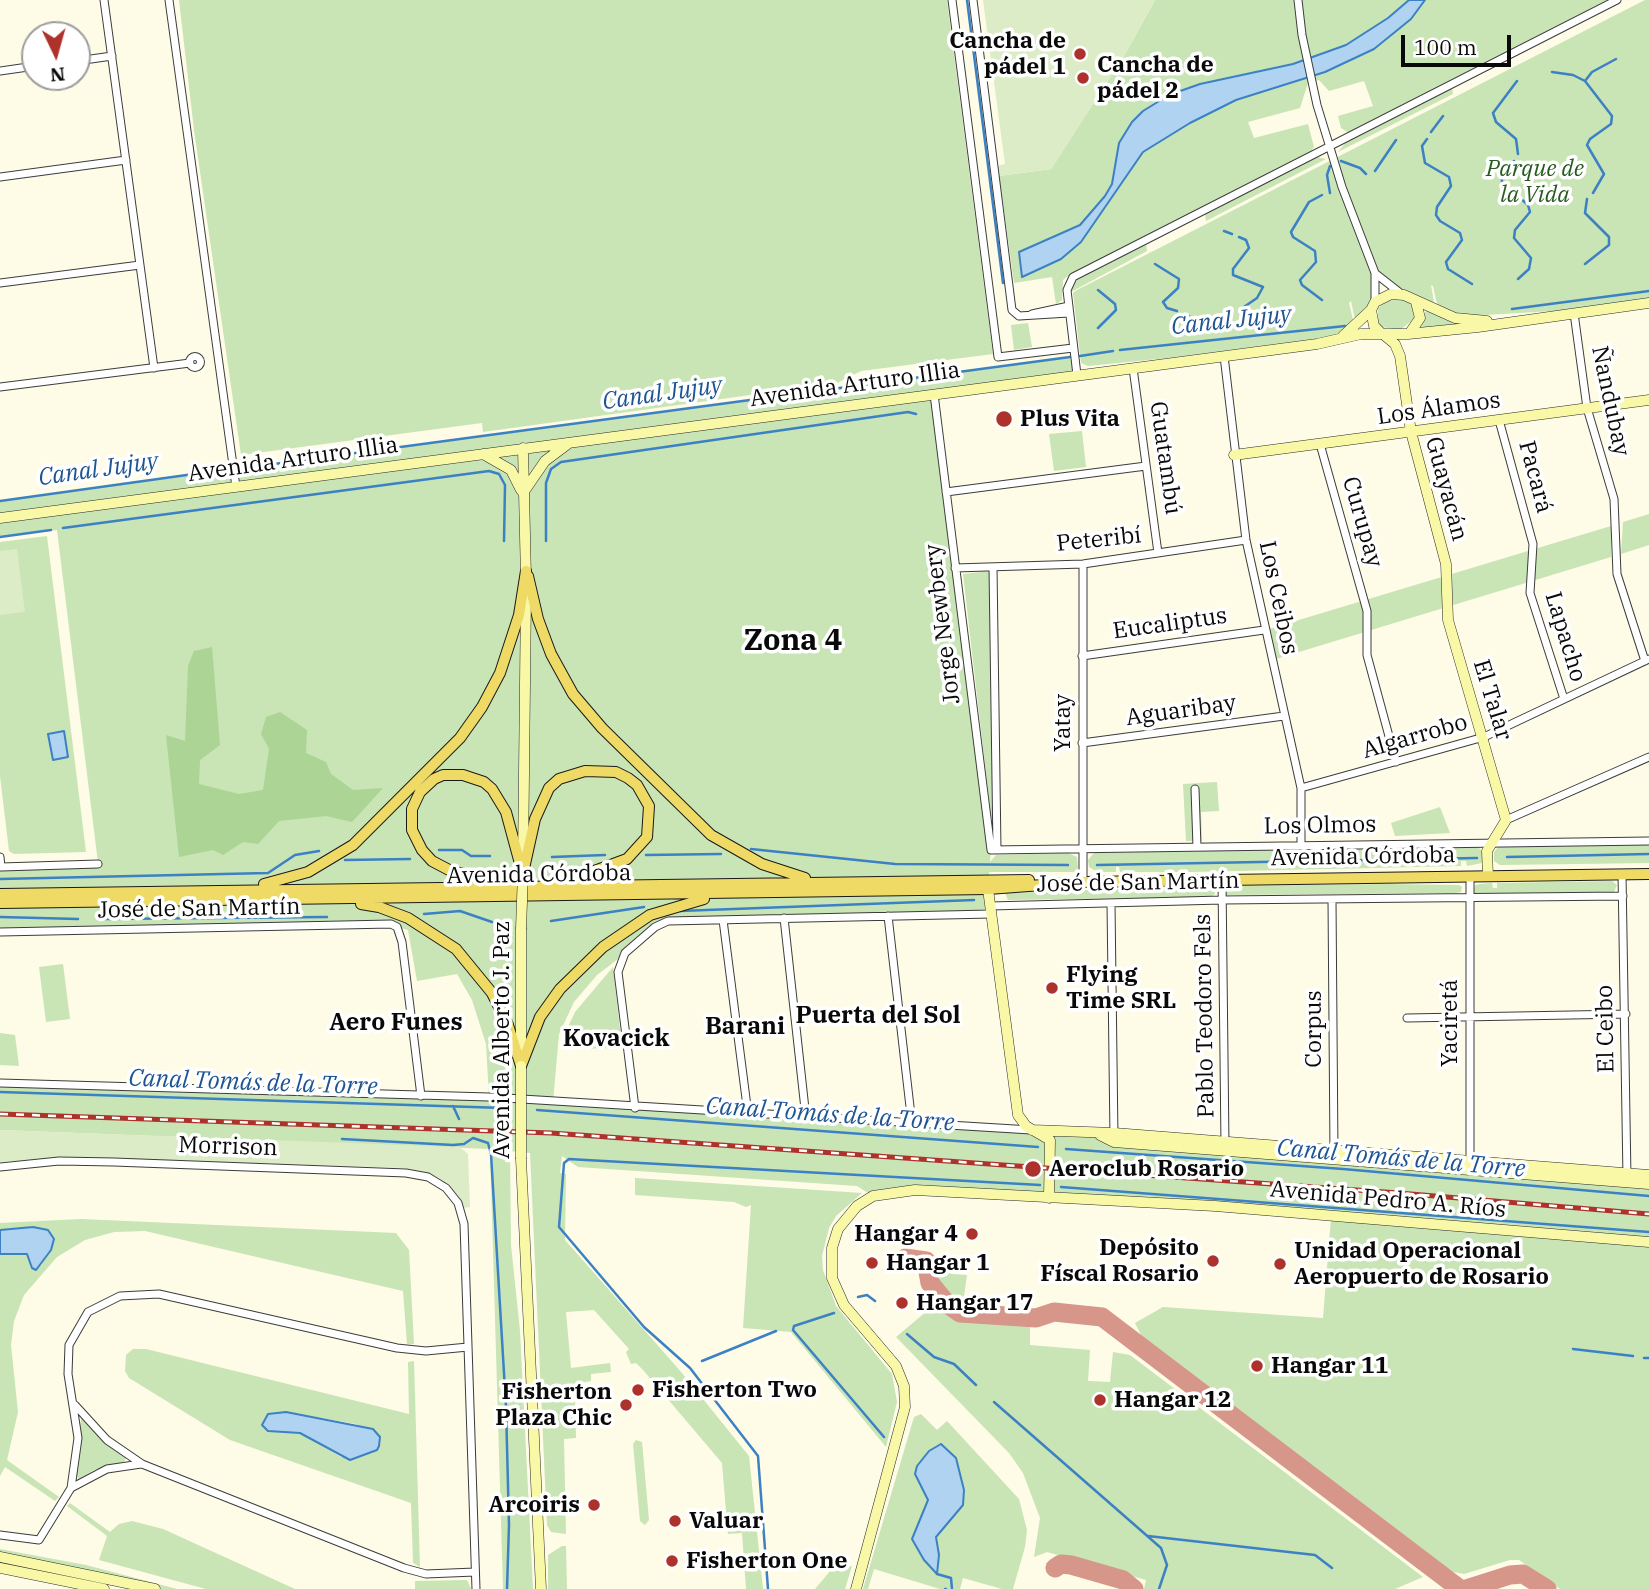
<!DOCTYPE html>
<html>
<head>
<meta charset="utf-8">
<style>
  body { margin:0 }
  #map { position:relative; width:1649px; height:1589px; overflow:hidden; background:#fefbe7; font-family:"IBM Plex Serif",serif }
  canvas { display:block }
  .north { position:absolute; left:21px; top:21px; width:70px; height:70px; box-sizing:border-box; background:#fff; border:2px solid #9d9d9d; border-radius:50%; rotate:175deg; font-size:19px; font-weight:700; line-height:28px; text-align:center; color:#090909 }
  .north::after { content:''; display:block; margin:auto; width:24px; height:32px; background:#ae322c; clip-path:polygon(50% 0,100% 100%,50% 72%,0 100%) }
  .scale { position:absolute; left:1401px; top:35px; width:110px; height:32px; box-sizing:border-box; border:4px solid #090909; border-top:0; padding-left:9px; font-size:21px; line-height:24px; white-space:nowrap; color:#090909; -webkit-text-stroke:5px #fff; paint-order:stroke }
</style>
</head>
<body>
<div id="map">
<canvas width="1649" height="1589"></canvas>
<div class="north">N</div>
<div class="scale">100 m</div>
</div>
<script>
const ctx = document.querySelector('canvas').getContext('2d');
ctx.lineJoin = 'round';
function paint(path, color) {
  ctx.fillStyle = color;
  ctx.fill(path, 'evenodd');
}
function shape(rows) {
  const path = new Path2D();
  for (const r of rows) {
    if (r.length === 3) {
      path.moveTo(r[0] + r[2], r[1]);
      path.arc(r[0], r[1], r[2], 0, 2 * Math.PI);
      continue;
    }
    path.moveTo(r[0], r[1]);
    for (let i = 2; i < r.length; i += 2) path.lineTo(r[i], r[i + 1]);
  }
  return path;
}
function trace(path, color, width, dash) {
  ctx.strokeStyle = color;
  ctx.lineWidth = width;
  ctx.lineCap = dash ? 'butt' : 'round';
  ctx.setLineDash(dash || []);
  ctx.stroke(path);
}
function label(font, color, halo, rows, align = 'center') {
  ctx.font = font + ' "IBM Plex Serif",serif';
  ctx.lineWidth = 7;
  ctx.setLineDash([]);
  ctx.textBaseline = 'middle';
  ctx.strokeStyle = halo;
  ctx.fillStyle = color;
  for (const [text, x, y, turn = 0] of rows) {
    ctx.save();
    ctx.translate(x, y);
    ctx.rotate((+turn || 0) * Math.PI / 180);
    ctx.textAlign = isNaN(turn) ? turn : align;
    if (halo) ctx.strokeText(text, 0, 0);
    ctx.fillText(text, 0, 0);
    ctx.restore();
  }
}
paint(shape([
  [179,0,947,0,993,354,861,371,837,383,483,432,482,423,241,455,194,130],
  [1155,0,1612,0,1349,133,1341,128,1338,116,1373,106,1364,81,1329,91,1319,80,1308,83,1300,108,1248,122,1254,138,1308,124,1314,147,1310,153,1068,276,1063,280,1062,300,1056,304,1052,277,1014,283,999,176,1051,169,1127,51],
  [1645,0,1649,0,1649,298,1554,311,1467,316,1438,309,1433,286,1431,285,1435,308,1382,278,1373,281,1371,298,1364,312,1355,320,1351,301,1349,303,1354,324,1334,336,1168,358,1088,366,1081,363,1073,293,1077,290],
  [1452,87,1453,94,1338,152,1347,141],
  [1317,157,1326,159,1206,221,1205,213],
  [1146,243,1147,251,1071,292,1077,278],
  [1402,299,1412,304,1415,318,1400,330,1382,327,1378,323,1378,308,1387,301],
  [1426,310,1469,323,1421,328],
  [1028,323,1032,347,1014,350,1011,325],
  [1070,357,1077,375,934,394,991,850,990,862,996,855,1068,853,1077,857,1078,868,1074,872,989,872,991,914,668,921,597,975,574,1002,559,1034,553,1102,1032,1130,1649,1184,1649,1242,915,1190,873,1196,857,1186,578,1167,562,1156,560,1173,566,1174,565,1240,682,1373,749,1456,763,1589,746,1589,742,1533,728,1534,722,1463,644,1371,636,1363,631,1364,626,1352,629,1349,594,1310,566,1312,571,1368,610,1363,611,1372,591,1374,591,1381,573,1384,574,1391,570,1392,571,1403,575,1402,576,1438,564,1439,566,1534,551,1532,547,1525,530,1153,510,1151,511,1245,520,1331,533,1589,503,1589,490,1149,0,1130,0,1083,489,1097,486,1044,472,1000,457,974,417,981,408,930,397,927,0,932,0,867,98,863,57,530,0,537,0,501],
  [1082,431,1086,467,1054,471,1049,434],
  [1649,514,1649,545,1621,554,1623,522],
  [1611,526,1611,557,1276,659,1269,629],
  [47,536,86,852,14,854,9,851,0,776,0,542],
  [990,571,995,821,991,817,963,574],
  [1217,782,1219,811,1201,812,1202,841,1186,841,1183,784],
  [1440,807,1450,833,1395,836,1391,823],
  [1649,845,1649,863,1500,865,1494,861,1494,852,1499,846],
  [1477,846,1483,852,1482,863,1467,866,1466,861,1461,861,1461,866,1192,872,1120,872,1119,867,1116,867,1116,872,1097,872,1089,867,1088,860,1094,853],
  [1612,881,1617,885,1614,892,1476,895,1473,892,1475,885,1480,884,1492,883,1493,888,1497,888,1497,883],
  [1386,884,1459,885,1462,887,1461,892,1456,893,1226,895,1226,888,1231,886],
  [1210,886,1215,889,1215,894,1210,897,1008,900,1005,893],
  [63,964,70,1019,46,1022,39,967],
  [613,967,622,1048,564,1049,567,1029,575,1012],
  [0,1033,15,1035,19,1066,0,1065],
  [635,1178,862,1193,836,1216,829,1228,822,1256,823,1270,836,1306,892,1374,897,1402,886,1447,791,1332,743,1328,751,1205,746,1207,734,1202,635,1195],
  [1331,1218,1649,1247,1649,1589,1560,1589,1519,1560,1510,1560,1464,1574,1448,1571,1144,1341,1135,1323,1163,1307,1323,1318],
  [81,1219,396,1233,409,1250,414,1344,407,1344,403,1291,145,1231,114,1232,85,1240,57,1257,24,1295,14,1321,11,1345,18,1412,7,1460,59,1497,55,1501,5,1467,0,1476,0,1254,27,1254,41,1265,51,1250,54,1239,0,1230,0,1223],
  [936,1262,952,1264,952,1274,967,1275,963,1303,955,1303,934,1279],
  [939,1308,954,1317,1030,1324,1030,1345,1090,1350,1088,1381,1110,1382,1113,1352,1130,1355,1423,1577,1395,1589,1144,1589,1146,1580,1047,1552,1034,1557,1040,1518,1023,1473,1009,1453,896,1337,927,1311],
  [133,1349,146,1349,409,1414,408,1362,414,1361,420,1567,413,1563,411,1503,230,1440,129,1378,125,1371,126,1355],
  [286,1412,356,1424,377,1450,341,1457,300,1433,276,1432],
  [921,1414,937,1430,947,1421,1019,1499,1027,1530,1025,1547,1013,1589,1002,1589,963,1578,960,1589,940,1589,874,1569,868,1589,863,1589,914,1417],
  [81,1418,126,1458,124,1462,94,1470,79,1479,76,1475],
  [636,1440,642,1442,649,1520,645,1525,640,1521,633,1444],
  [70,1503,110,1532,119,1524,132,1521,163,1529,295,1589,206,1589,99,1560,107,1536,67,1506],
  [562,1546,566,1546,567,1589,548,1589,548,1555],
  [0,1549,86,1565,177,1589,155,1589,0,1557],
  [852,1566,845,1589,815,1589,831,1570],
  [467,1580,471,1589,415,1589,415,1581]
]), '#c9e4b5');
paint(shape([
  [212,647,220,745,200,760,199,784,239,794,263,790,269,749,261,734,266,717,280,712,307,730,306,753,326,762,331,774,353,790,383,788,352,822,326,816,279,821,258,844,243,842,223,855,213,850,179,857,166,735,185,741,188,666,194,651]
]), '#abd495');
paint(shape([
  [983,0,1155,0,1127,51,1051,169,999,176,998,166,1005,164],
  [17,549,25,612,0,615,0,551],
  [0,1130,460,1147,468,1154,470,1207,464,1208,458,1195,439,1178,425,1172,403,1168,75,1157,0,1162]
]), '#dbecc6');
const water = shape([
  [1409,0,1425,0,1411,19,1374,49,1325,72,1236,100,1190,123,1143,152,1081,242,1061,259,1022,277,1019,252,1080,225,1105,196,1112,184,1119,143,1132,122,1143,111,1169,95,1200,84,1293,64,1346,45,1388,18,1409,0],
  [64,731,68,757,53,760,48,734,64,731],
  [33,1227,48,1230,54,1239,51,1250,36,1270,32,1268,27,1254,0,1254,0,1230,33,1227],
  [286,1412,373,1429,380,1437,379,1446,377,1450,350,1460,300,1433,268,1431,262,1425,268,1414,286,1412],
  [941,1444,956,1458,964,1490,963,1505,936,1537,939,1555,937,1574,924,1560,912,1539,928,1500,915,1474,917,1466,929,1451,941,1444]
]);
paint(water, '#b0d3f1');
trace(water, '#3c81c3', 2);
trace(shape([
  [967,0,1003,283],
  [1552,72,1573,75,1585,81],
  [1517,81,1493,113,1496,122,1516,139,1518,154],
  [1431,132,1443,116],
  [1427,139,1422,146,1425,163,1449,177,1451,186,1437,207,1436,215,1440,221,1460,233,1462,240,1446,262,1448,269,1472,284],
  [1341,161,1360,168,1366,174],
  [1514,161,1502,175,1502,182,1528,205,1530,212,1515,230,1514,238,1531,258,1529,269,1518,279],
  [1375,171,1396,140],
  [1330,193,1327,175,1330,166],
  [1593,193,1604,174,1587,145,1590,139,1611,124,1612,116,1585,81,1592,72,1616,59],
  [1224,231,1232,234],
  [1239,237,1246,240,1249,248,1233,269,1233,275,1263,287,1257,298,1241,309],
  [1155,264,1179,279,1178,288,1163,302,1167,308,1177,311],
  [1585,264,1609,245,1609,237,1585,213,1587,199],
  [1098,290,1115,304,1116,310,1098,328],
  [1322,300,1302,285,1300,280,1316,262,1315,251,1293,237,1291,232,1309,202,1322,195],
  [1512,309,1649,291],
  [1185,315,1198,320],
  [1120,350,1345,326],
  [1080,356,1113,351],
  [259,466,1070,357],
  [0,501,201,473],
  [63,528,489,471,499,474,505,485,504,541],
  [0,537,51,530],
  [546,541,546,483,551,469,561,462,908,412,916,414],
  [751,849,895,864,1068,865],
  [439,850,462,850,471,856,490,856],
  [646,855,721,854],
  [552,857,605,855],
  [1507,857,1649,854],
  [345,860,410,859],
  [1097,865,1477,858],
  [0,879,268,873,295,855,319,851],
  [680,911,974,900],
  [424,914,460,911,492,922],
  [0,917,78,919],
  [103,919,327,917],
  [551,921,644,907],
  [0,1092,504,1108],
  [453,1106,459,1119],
  [537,1110,1038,1147],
  [342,1139,453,1145,464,1144,473,1138,488,1143,491,1154,506,1407,509,1525,507,1589],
  [1066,1149,1343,1169,1649,1196],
  [1061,1187,1649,1232],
  [858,1297,867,1295,875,1301],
  [834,1313,794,1326,793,1330,884,1437],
  [907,1334,934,1357,954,1364,976,1385],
  [1573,1349,1633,1356],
  [1644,1358,1649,1358],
  [702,1361,776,1331],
  [994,1402,1161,1548,1167,1565,1159,1589],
  [1148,1536,1315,1555,1332,1568],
  [937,1574,951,1578,952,1589],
  [768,1589,758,1456,690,1368,644,1327,559,1227,564,1163,569,1159,586,1160,1040,1185],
  [945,1589,946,1589]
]), '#3c81c3', 2.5);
trace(shape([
  [905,1258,926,1261,930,1283,947,1304,960,1313,1036,1318,1054,1312,1102,1317,1460,1589],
  [1055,1568,1061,1564,1071,1565,1123,1580,1134,1589],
  [1466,1589,1510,1575,1523,1574,1547,1589]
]), '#d6968a', 19);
const street = shape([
  [104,0,154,368],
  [169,0,236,487],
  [952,0,998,357,1073,348],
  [973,0,1012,310,1019,316,1069,313],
  [1298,0,1302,35,1317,105,1342,187,1375,273,1375,302],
  [77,61,112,56],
  [0,71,35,66],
  [0,177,126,160],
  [1376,274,1399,292],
  [0,283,140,265],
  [1574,313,1587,408,1614,499,1617,574,1645,661],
  [1032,314,1069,306],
  [1224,356,1246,540,1301,788,1301,846],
  [195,362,5.5],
  [1133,368,1158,553],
  [1077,375,1067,290,1073,277,1617,0],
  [0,387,190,363],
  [934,394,991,850,1649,841],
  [1499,420,1533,544,1530,593,1564,699],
  [1320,444,1367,611,1367,655,1396,762],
  [946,492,1146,466],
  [1083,564,1083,882],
  [993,567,997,850],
  [955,568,1083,564,1246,540],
  [1082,656,1264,630],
  [1082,743,1284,716],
  [1301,788,1484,737,1649,659],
  [1195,789,1197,847],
  [1506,820,1649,757],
  [0,857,1,867,98,864],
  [1622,874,1627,1178],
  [1470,876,1470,1165],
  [1222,880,1225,1146],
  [1332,899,1334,1154],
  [1111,903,1114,1138],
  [990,906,1222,900,1623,896],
  [888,916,912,1124],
  [784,918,806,1118],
  [723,920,748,1114],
  [0,932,391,924,397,927,402,942,421,1096],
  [1407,1018,1626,1014],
  [0,1083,489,1097,1031,1130],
  [635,1108,618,972,625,953,655,927,668,921,991,914],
  [0,1167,59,1161,114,1162,406,1173,428,1177,446,1188,458,1203,464,1224,476,1589],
  [75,1405,107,1440,142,1464,404,1568,426,1574,475,1572],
  [71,1488,78,1438,68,1374,69,1345,88,1312,120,1296,159,1294,397,1348,426,1351,468,1347],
  [0,1535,39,1540,71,1488,107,1469,141,1464]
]);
const secondary = shape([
  [1382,334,1374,326,1371,310,1375,302,1391,294,1404,295,1455,318,1487,321],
  [1409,334,1420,318,1416,302],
  [1384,335,1395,344,1400,356,1411,432,1446,564,1448,620,1506,820,1487,851,1488,876],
  [1343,336,1371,310],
  [523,448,526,579],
  [483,454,511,470,521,490],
  [1234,455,1649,400],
  [523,493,545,461,569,443],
  [0,518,1317,344,1361,334,1408,334,1478,327,1649,303],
  [523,862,526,594],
  [988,889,1018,1115,1026,1126,1050,1140,1049,1198],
  [521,929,521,1061],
  [1032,1130,1114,1133,1649,1175],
  [1100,1135,1114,1142,1649,1184],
  [521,1159,541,1589],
  [0,1557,155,1589],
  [0,1568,104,1589],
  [856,1589,905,1407,904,1386,896,1366,844,1305,832,1278,832,1248,838,1229,857,1206,873,1196,915,1190,1215,1206,1649,1242]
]);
const primary = shape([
  [528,576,538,619,551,654,573,694,602,728,711,835,762,864,805,878],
  [523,873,535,819,549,788,559,779,585,771,616,772,628,778,637,785,649,806,647,837,627,859,570,880],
  [491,880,451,871,432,861,422,850,412,830,412,809,420,792,434,779,443,775,463,775,484,782,492,789,506,812,522,871],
  [264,884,308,872,353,845,460,738,482,707,500,673,519,615,526,571],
  [0,894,1029,880],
  [0,903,988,889,1083,882,1649,874],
  [361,904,379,907,408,918,456,949,492,993,508,1025,521,1066],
  [521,1066,540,1017,560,989,603,947,650,915,704,899]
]);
trace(street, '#3c3c3c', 9);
trace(secondary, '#2b2b2b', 11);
trace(primary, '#1a1a1a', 12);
trace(street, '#fff', 7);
trace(secondary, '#f9f8a6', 10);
trace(primary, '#efda66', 10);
const rail = shape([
  [0,1114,551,1133,1399,1193,1649,1214]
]);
trace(rail, '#ae322c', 5);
trace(rail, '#fff', 2.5, [8]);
const secondaryBridge = shape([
  [521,929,523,873],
  [521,1159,521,1066]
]);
trace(secondaryBridge, '#2b2b2b', 11, []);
trace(secondaryBridge, '#f9f8a6', 10);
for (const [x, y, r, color] of [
  [1080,54,7,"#ae322c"],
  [1083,78,7,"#ae322c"],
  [1004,419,9,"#ae322c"],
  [1052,988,7,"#ae322c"],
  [1033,1169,9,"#ae322c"],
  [972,1234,7,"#ae322c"],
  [1213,1261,7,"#ae322c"],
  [872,1263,7,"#ae322c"],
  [1280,1264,7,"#ae322c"],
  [902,1303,7,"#ae322c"],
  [1257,1366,7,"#ae322c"],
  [638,1390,7,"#ae322c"],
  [1100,1400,7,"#ae322c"],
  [626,1405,7,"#ae322c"],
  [594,1505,7,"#ae322c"],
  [675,1521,7,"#ae322c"],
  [672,1561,7,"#ae322c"]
]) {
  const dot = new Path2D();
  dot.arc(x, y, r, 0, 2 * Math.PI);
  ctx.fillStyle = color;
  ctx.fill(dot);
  trace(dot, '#fff', 2.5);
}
label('bold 23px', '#090909', '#fff', [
  ["Cancha de",1066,41,"right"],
  ["pádel 1",1066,67,"right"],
  ["Cancha de",1097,65],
  ["pádel 2",1097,91],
  ["Plus Vita",1020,419],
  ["Flying",1066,975],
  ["Time SRL",1066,1001],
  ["Aeroclub Rosario",1049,1169],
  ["Hangar 4",958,1234,"right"],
  ["Depósito",1199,1248,"right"],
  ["Físcal Rosario",1199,1274,"right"],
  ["Unidad Operacional",1294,1251],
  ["Aeropuerto de Rosario",1294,1277],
  ["Hangar 1",886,1263],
  ["Hangar 17",916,1303],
  ["Hangar 11",1271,1366],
  ["Fisherton Two",652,1390],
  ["Fisherton",612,1392,"right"],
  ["Plaza Chic",612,1418,"right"],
  ["Hangar 12",1114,1400],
  ["Arcoiris",580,1505,"right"],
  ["Valuar",689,1521],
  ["Fisherton One",686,1561]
], 'left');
label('italic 23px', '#265b20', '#fff', [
  ["Parque de",1535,169],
  ["la Vida",1535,195]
]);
label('23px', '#090909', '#fff', [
  ["Avenida Arturo Illia",855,385,-8],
  ["Ñandubay",1610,401,78],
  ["Los Álamos",1439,409,-8],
  ["Guatambú",1165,458,82],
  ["Avenida Arturo Illia",293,460,-8],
  ["Pacará",1535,477,75],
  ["Guayacán",1446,489,75],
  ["Curupay",1362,522,74],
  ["Peteribí",1099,540,-6],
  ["Los Ceibos",1278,598,78],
  ["Jorge Newbery",943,624,-97],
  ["Eucaliptus",1170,624,-8],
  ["Lapacho",1565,637,73],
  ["El Talar",1492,700,73],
  ["Aguaribay",1181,711,-8],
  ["Yatay",1063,723,-90],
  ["Algarrobo",1415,737,-16],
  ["Los Olmos",1320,826,-1],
  ["Avenida Córdoba",1363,857,-1],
  ["Avenida Córdoba",539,875,-1],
  ["José de San Martín",1138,883,-1],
  ["José de San Martín",199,909,-1],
  ["Pablo Teodoro Fels",1205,1016,-91],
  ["Yaciretá",1450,1023,-90],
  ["Corpus",1314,1029,-90],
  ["El Ceibo",1606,1029,-91],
  ["Avenida Alberto J. Paz",502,1040,-90],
  ["Morrison",228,1147,2],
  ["Avenida Pedro A. Ríos",1388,1200,5]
]);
label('italic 24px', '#1d5491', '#fff', [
  ["Canal Jujuy",1231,321,-6],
  ["Canal Jujuy",662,394,-8],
  ["Canal Jujuy",98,470,-8],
  ["Canal Tomás de la Torre",253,1083,2],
  ["Canal Tomás de la Torre",830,1115,4],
  ["Canal Tomás de la Torre",1401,1159,5]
]);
label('bold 24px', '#090909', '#fff', [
  ["Puerta del Sol",878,1016],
  ["Aero Funes",396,1023],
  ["Barani",745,1027],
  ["Kovacick",616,1039]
]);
label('bold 30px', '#090909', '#fff', [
  ["Zona 4",793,641]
]);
</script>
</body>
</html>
